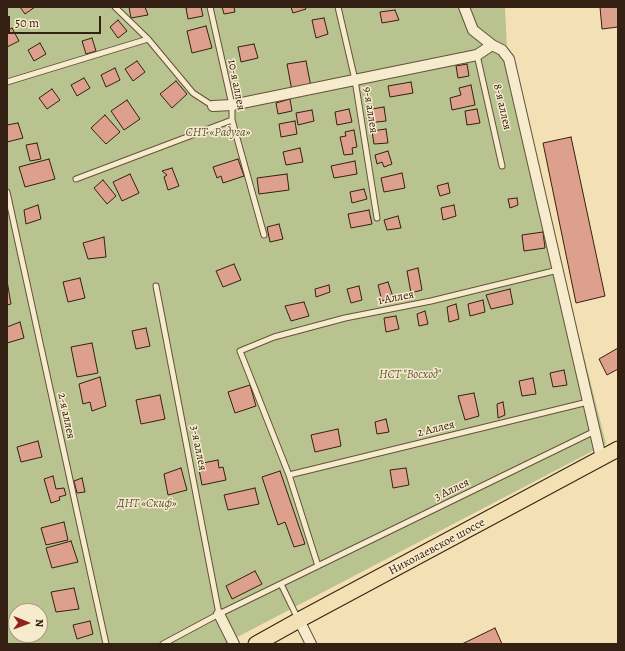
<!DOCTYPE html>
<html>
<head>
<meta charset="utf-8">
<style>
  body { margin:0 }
  #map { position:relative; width:625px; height:651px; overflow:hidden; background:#f3e0b4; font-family:Alegreya,serif }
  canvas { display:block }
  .frame { position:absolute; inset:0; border:8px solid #342113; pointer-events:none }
  .north { position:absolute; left:8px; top:603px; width:40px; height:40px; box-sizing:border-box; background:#f7ebce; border:1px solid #a99a83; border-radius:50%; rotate:91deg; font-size:11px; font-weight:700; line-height:16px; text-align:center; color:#342113 }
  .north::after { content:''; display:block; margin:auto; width:14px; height:18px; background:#8f2418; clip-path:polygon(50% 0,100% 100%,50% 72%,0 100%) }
  .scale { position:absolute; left:8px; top:16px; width:93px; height:18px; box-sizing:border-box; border:2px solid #342113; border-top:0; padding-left:5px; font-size:12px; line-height:14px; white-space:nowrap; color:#342113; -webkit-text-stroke:3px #f7ebce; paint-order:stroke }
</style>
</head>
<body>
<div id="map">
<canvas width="625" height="651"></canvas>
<div class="frame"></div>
<div class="north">N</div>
<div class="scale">50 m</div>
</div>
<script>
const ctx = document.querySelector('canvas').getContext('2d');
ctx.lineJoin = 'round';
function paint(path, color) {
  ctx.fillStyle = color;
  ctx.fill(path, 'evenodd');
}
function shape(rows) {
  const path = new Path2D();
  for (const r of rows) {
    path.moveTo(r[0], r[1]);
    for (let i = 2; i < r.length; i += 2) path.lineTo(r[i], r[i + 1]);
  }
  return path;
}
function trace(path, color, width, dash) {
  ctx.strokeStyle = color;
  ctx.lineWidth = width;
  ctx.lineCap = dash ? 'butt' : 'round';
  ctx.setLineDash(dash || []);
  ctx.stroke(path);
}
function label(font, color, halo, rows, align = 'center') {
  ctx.font = font + ' Alegreya,serif';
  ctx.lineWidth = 3;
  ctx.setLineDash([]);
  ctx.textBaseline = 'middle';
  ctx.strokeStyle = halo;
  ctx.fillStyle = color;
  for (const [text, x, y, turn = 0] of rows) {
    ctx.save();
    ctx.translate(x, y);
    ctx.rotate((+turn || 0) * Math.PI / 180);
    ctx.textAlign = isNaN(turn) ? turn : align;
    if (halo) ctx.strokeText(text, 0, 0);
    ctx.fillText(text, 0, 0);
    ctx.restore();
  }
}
paint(shape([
  [7,7,505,7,507,49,606,444,224,644,7,644],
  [16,611,40,611,40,635,16,635]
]), '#b9c38f');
const building = shape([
  [20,7,35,7,25,14,20,7],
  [129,7,145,7,148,15,131,18,129,7],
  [191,7,201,7,203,16,188,19,186,8,191,7],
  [222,7,234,7,235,12,224,14,222,7],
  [291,7,305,7,306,9,293,13,291,7],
  [600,7,618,7,618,27,602,29,600,7],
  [395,10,399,20,382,23,380,12,395,10],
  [324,18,328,34,316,38,312,20,324,18],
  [118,20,127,31,118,38,110,27,118,20],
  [206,26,212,48,192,53,187,31,206,26],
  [12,28,19,41,7,47,7,31,12,28],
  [92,38,96,51,86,54,82,41,92,38],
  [40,43,46,54,34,61,28,50,40,43],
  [254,44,258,58,241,62,238,47,254,44],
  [137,61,145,72,133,81,125,69,137,61],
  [306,61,311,87,292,91,287,64,306,61],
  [467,64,469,76,458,78,456,66,467,64],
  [115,68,120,80,106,87,101,75,115,68],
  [84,78,90,88,77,96,71,85,84,78],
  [176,81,187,94,172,108,160,94,176,81],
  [411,82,413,93,390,97,388,86,411,82],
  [471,85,475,105,452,110,450,98,461,95,459,88,471,85],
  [52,89,60,100,47,109,39,98,52,89],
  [290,99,292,111,278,114,276,103,290,99],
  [127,100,140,119,124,130,111,111,127,100],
  [384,107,386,121,368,123,366,110,384,107],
  [349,109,352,122,337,125,335,112,349,109],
  [477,109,480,123,467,125,465,111,477,109],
  [312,110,314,121,298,125,296,113,312,110],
  [105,115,120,132,106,144,91,128,105,115],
  [295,121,297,134,281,137,279,124,295,121],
  [18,123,23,138,7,142,7,125,18,123],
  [386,129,388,143,374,144,372,131,386,129],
  [354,130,357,147,352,148,353,154,344,155,340,137,346,136,345,132,354,130],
  [571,137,605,296,576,303,543,143,571,137],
  [37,143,41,159,30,161,26,145,37,143],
  [300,148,303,162,286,165,283,152,300,148],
  [388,151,392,164,384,167,382,162,377,164,375,155,388,151],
  [49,159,55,179,25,187,19,167,49,159],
  [238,159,244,176,223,183,221,176,217,178,213,167,238,159],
  [355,161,357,174,334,178,331,166,355,161],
  [172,168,179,186,168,190,164,177,167,175,162,171,172,168],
  [402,173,405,188,384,192,381,178,402,173],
  [130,174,139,193,122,201,113,182,130,174],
  [287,174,289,190,259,194,257,178,287,174],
  [103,180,116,196,107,204,94,188,103,180],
  [448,183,450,193,440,196,437,186,448,183],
  [364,189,367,199,352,203,350,192,364,189],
  [517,198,518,205,510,208,508,199,517,198],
  [38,205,41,219,26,224,24,210,38,205],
  [454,205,456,216,443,220,441,208,454,205],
  [369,210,372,224,351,228,348,214,369,210],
  [398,216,401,228,387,230,384,220,398,216],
  [279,224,283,239,270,242,267,227,279,224],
  [543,232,545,248,524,251,522,235,543,232],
  [104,237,106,257,88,259,83,243,104,237],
  [234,264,241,280,223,287,216,271,234,264],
  [418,268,422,290,411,293,407,271,418,268],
  [80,278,85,298,68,302,63,282,80,278],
  [7,281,11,304,7,305,7,281],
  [388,282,393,297,382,301,378,285,388,282],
  [329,285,330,292,316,297,315,289,329,285],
  [359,286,362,300,351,303,347,289,359,286],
  [510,289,513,304,491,309,486,295,510,289],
  [483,300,485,312,470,316,468,304,483,300],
  [304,302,309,316,291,321,285,306,304,302],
  [456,304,459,319,449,322,447,307,456,304],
  [425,311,428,324,419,326,417,314,425,311],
  [396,316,399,329,386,332,384,318,396,316],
  [20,322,24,338,7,343,7,327,20,322],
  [146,328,150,346,136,349,132,331,146,328],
  [92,343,98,373,77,377,71,347,92,343],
  [618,348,618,369,607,375,599,359,618,348],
  [564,370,567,385,553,387,550,373,564,370],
  [100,377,106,406,92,411,90,402,83,404,79,384,100,377],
  [533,378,536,394,522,396,519,381,533,378],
  [250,385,256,406,235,413,228,392,250,385],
  [474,393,479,416,465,420,458,396,474,393],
  [160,395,165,419,141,424,136,400,160,395],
  [503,402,505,415,498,418,497,404,503,402],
  [386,419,389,432,377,434,375,422,386,419],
  [338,429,341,446,315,452,311,435,338,429],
  [38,441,42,457,21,462,17,447,38,441],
  [218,460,219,468,223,467,226,480,202,485,198,464,218,460],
  [181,468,187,490,168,495,164,474,181,468],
  [406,468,409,485,393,488,390,470,406,468],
  [280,471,305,544,294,547,285,522,278,525,262,477,280,471],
  [53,476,56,489,64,488,66,495,59,497,60,500,51,503,44,479,53,476],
  [82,478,85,492,77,493,74,481,82,478],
  [255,488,259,504,228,510,224,495,255,488],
  [64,522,68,540,46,545,41,528,64,522],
  [71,541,78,562,52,568,46,548,71,541],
  [255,571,262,584,232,599,226,586,255,571],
  [74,588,79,609,56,612,51,592,74,588],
  [90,621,93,634,77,639,73,625,90,621],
  [495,628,502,644,462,644,495,628]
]);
paint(building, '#dca08c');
trace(building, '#342113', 1);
const lane = shape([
  [115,7,148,39,193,93,213,106],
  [210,7,232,105,232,120,264,235],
  [338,7,355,80,377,218],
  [477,55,502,166],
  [7,82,148,39],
  [76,179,232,120],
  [7,192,106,644],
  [156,286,219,614],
  [289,475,588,402],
  [318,566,289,475,240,351,274,337,345,318,431,301,558,270],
  [281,584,298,619],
  [163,644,219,614,595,431]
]);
const street = shape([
  [464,7,473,30,492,45,502,50,509,59,601,458],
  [213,106,232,105,477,55,492,45],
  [219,614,234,644],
  [299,620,311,644]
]);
const primary = shape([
  [256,644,299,620,618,449]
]);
trace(lane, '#64513b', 7);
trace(street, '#64513b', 12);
trace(primary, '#342113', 17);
trace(lane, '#f7ebce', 5);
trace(street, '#f7ebce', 10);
trace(primary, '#f3e0b4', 15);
label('12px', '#342113', '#f7ebce', [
  ["10-я аллея",236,85,79],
  ["8-я аллея",502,107,77],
  ["9-я аллея",370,110,81],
  ["1 Аллея",396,298,-11],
  ["2-я аллея",66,416,78],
  ["2 Аллея",436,429,-14],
  ["3-я аллея",198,448,79],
  ["3 Аллея",452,490,-26],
  ["Николаевское шоссе",437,547,-28]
]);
label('italic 12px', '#5c5238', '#f7ebce', [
  ["СНТ «Радуга»",218,133],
  ["НСТ \"Восход\"",410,375],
  ["ДНТ «Скиф»",147,504]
]);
</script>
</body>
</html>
